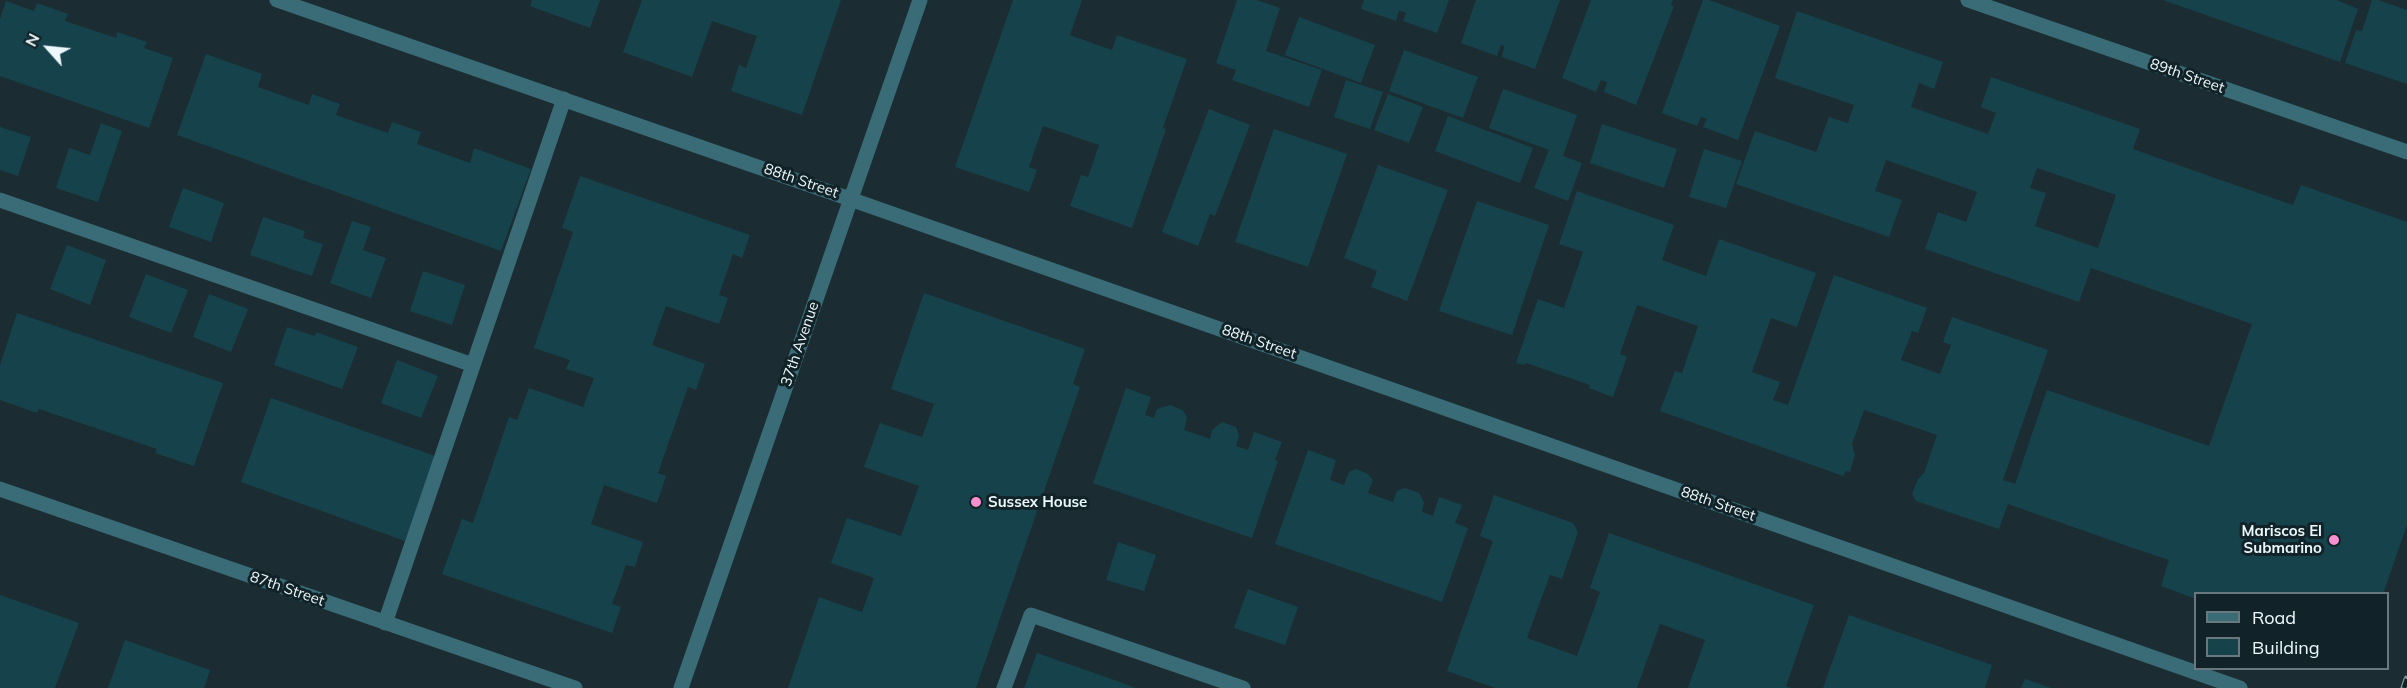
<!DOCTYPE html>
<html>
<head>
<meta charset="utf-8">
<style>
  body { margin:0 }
  #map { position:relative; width:2407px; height:688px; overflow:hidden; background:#1b2d32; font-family:Mulish,sans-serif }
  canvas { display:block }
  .legend { position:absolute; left:2194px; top:592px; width:195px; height:78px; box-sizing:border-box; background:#112328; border:2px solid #68787c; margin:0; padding:8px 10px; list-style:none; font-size:18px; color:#ebf7fa }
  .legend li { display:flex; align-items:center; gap:12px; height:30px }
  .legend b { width:30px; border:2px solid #68787c }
  .north { position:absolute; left:18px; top:18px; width:60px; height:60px; -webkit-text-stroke:4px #112328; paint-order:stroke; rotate:297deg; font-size:16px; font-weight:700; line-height:24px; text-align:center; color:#ebf7fa }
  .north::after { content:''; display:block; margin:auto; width:21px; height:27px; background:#ebf7fa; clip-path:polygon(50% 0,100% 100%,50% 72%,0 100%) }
</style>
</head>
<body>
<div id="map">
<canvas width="2407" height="688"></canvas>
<ul class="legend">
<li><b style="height:8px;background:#3a6c77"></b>Road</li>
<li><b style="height:16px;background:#16424c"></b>Building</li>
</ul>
<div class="north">N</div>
</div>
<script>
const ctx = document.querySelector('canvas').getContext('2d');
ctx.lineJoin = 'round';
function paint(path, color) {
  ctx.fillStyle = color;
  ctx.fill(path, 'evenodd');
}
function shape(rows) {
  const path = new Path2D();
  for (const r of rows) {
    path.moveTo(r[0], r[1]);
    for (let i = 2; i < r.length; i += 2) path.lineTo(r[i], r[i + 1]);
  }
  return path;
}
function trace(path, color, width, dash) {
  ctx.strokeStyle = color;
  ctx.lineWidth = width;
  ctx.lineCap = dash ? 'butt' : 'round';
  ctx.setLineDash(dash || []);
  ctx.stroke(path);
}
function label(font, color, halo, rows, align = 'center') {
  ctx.font = font + ' Mulish,sans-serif';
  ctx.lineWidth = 6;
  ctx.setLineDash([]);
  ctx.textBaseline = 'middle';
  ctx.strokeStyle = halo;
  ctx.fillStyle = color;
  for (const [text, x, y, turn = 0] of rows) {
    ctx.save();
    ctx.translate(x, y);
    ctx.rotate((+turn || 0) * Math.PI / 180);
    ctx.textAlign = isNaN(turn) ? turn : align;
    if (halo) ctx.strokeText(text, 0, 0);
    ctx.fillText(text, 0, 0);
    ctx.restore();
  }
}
paint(shape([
  [532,0,600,0,590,28,530,6],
  [642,0,841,0,802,115,731,91,739,65,746,68,757,36,750,34,712,21,692,77,623,52],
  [1013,0,1082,0,1070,35,1112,50,1117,35,1187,59,1163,128,1166,129,1132,228,1070,206,1081,175,1088,177,1099,145,1043,126,1029,167,1037,170,1029,192,955,167],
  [1237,0,1257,0,1280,8,1266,51,1322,70,1309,107,1232,80,1236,70,1216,63],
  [1364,0,1449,0,1437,33,1403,21,1406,13,1402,11,1399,11,1396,21,1361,9],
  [1476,0,1560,0,1535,69,1502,57,1504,46,1501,45,1497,56,1461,43],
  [1591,0,1673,0,1671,5,1674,6,1636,105,1604,92,1607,82,1601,80,1596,92,1562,78],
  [1703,0,1709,0,1780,26,1738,140,1703,127,1707,119,1701,117,1697,126,1662,113],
  [2163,0,2337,0,2358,9,2340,62],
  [2372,0,2378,0,2407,10,2407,84,2345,63,2356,30,2362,31],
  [6,1,34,11,37,3,68,14,65,21,116,38,117,32,147,42,144,48,173,58,149,128,0,76,0,19],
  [1797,11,1943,62,1934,89,1919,83,1911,107,1988,134,1996,113,1981,107,1991,77,2140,129,2133,149,2212,177,2293,205,2301,185,2407,222,2407,525,2383,594,2196,594,2196,599,2161,586,2169,560,2127,546,2008,504,1999,529,1916,501,1912,494,1918,479,1924,473,1937,435,1864,410,1852,444,1855,455,1850,472,1846,471,1843,476,1660,411,1675,371,1682,373,1698,326,1637,305,1620,354,1627,357,1613,397,1589,388,1590,385,1526,363,1524,365,1516,363,1538,299,1564,308,1583,252,1559,244,1577,191,1674,225,1662,260,1706,276,1719,239,1816,273,1797,327,1771,318,1752,372,1780,382,1773,400,1788,405,1834,275,1927,308,1918,333,1912,331,1901,360,1940,374,1951,345,1943,342,1952,317,2048,350,2003,480,2015,484,2047,390,2209,446,2252,324,2091,268,2079,302,1925,249,1938,212,1966,222,1977,192,1886,160,1875,191,1902,200,1889,237,1736,184,1755,131,1816,152,1829,117,1848,123,1854,105,1775,78],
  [2037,168,2116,195,2098,248,2035,226,2046,193,2030,188],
  [1299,17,1375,45,1361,83,1285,55],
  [1404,50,1478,77,1463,118,1389,91],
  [206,54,262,74,258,87,309,105,312,94,340,104,336,115,388,133,392,122,421,132,417,144,470,163,474,148,531,169,501,251,177,135],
  [1346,80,1383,92,1370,129,1334,117],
  [1503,89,1577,115,1563,156,1582,163,1568,201,1534,188,1549,150,1489,128],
  [1388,94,1423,107,1409,143,1374,130],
  [1209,109,1250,125,1215,216,1210,214,1198,246,1162,232],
  [1448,116,1533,148,1520,183,1435,151],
  [101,123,122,131,98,202,56,188,69,148,90,155],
  [1602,124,1677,149,1664,188,1590,163],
  [0,127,31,137,18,176,0,170],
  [1274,129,1347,154,1308,267,1235,242],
  [1704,149,1742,161,1726,208,1689,197],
  [1378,165,1448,190,1407,301,1371,287,1377,271,1344,258],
  [580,176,750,235,742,258,733,254,719,295,728,298,719,324,666,306,652,345,705,364,696,390,688,387,658,473,666,476,657,503,604,485,591,524,643,542,635,567,626,565,612,604,621,607,612,633,442,574,462,519,473,523,509,417,517,420,529,388,583,407,594,378,566,369,570,360,534,348,573,232,562,228],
  [183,188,224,203,211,242,169,227],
  [1477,201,1549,225,1512,335,1439,311],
  [263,217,305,231,303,238,323,244,312,276,250,255],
  [352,221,371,227,363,250,386,258,371,298,330,283],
  [67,245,106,260,90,305,50,289],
  [423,271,465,285,452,325,410,311],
  [146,274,188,290,171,333,129,317],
  [924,293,1085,349,1073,384,1080,387,976,688,788,688,819,597,862,612,874,578,831,563,847,518,901,536,919,486,864,467,880,423,922,437,934,404,891,389],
  [209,294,248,309,231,352,193,337],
  [17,313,223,383,194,466,155,453,157,449,116,435,39,409,37,413,0,400,0,365],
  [287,327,315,336,316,332,358,347,342,389,274,365],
  [397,360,438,376,421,418,381,403],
  [1126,388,1151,397,1145,415,1154,418,1157,409,1170,405,1183,410,1187,418,1184,430,1210,439,1212,430,1222,422,1236,427,1239,435,1236,446,1248,450,1254,432,1282,442,1275,460,1278,461,1252,538,1093,483],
  [271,398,435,456,405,541,241,482],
  [1308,450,1336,460,1330,480,1344,485,1349,472,1356,469,1368,474,1373,480,1368,493,1393,502,1397,491,1405,488,1419,493,1424,502,1422,512,1433,516,1439,497,1462,505,1455,523,1468,528,1442,602,1275,544],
  [1494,495,1573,523,1578,532,1562,579,1550,575,1527,638,1577,656,1600,592,1590,588,1609,533,1814,605,1786,686,1791,688,1688,688,1705,640,1660,624,1637,688,1495,688,1447,671,1493,541,1480,536],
  [1118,542,1156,555,1144,591,1106,580],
  [1248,589,1298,607,1285,645,1234,628],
  [0,595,79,623,55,688,0,688],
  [1849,615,1992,665,1985,688,1823,688],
  [125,640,210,670,204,688,108,688],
  [1037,653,1120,682,1135,688,1024,688],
  [2025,679,2051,688,2021,688]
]), '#16424c');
trace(shape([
  [0,200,473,365],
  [385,623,564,99],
  [1004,688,1031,615,1243,688]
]), '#3a6c77', 15);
trace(shape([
  [277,0,850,199,2240,688],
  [1968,0,2407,152],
  [0,489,575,688],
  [681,688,920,0]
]), '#3a6c77', 15);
const rail = shape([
  [2404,688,2407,679]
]);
trace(rail, '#88979b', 7);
trace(rail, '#112328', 4.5, [14]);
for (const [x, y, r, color] of [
  [976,502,6,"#f790ce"],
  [2334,540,6,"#f790ce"]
]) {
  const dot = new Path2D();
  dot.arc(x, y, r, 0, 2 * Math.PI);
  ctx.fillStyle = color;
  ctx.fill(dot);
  trace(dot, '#112328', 2);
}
label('15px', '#ebf7fa', '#112328', [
  ["89th Street",2187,76,19],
  ["88th Street",801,181,19],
  ["88th Street",1259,342,19],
  ["37th Avenue",800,344,-71],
  ["88th Street",1718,504,19],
  ["87th Street",287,589,19]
]);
label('bold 15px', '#ebf7fa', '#112328', [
  ["Sussex House",988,502],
  ["Mariscos El",2322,531,"right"],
  ["Submarino",2322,548,"right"]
], 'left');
</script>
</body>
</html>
